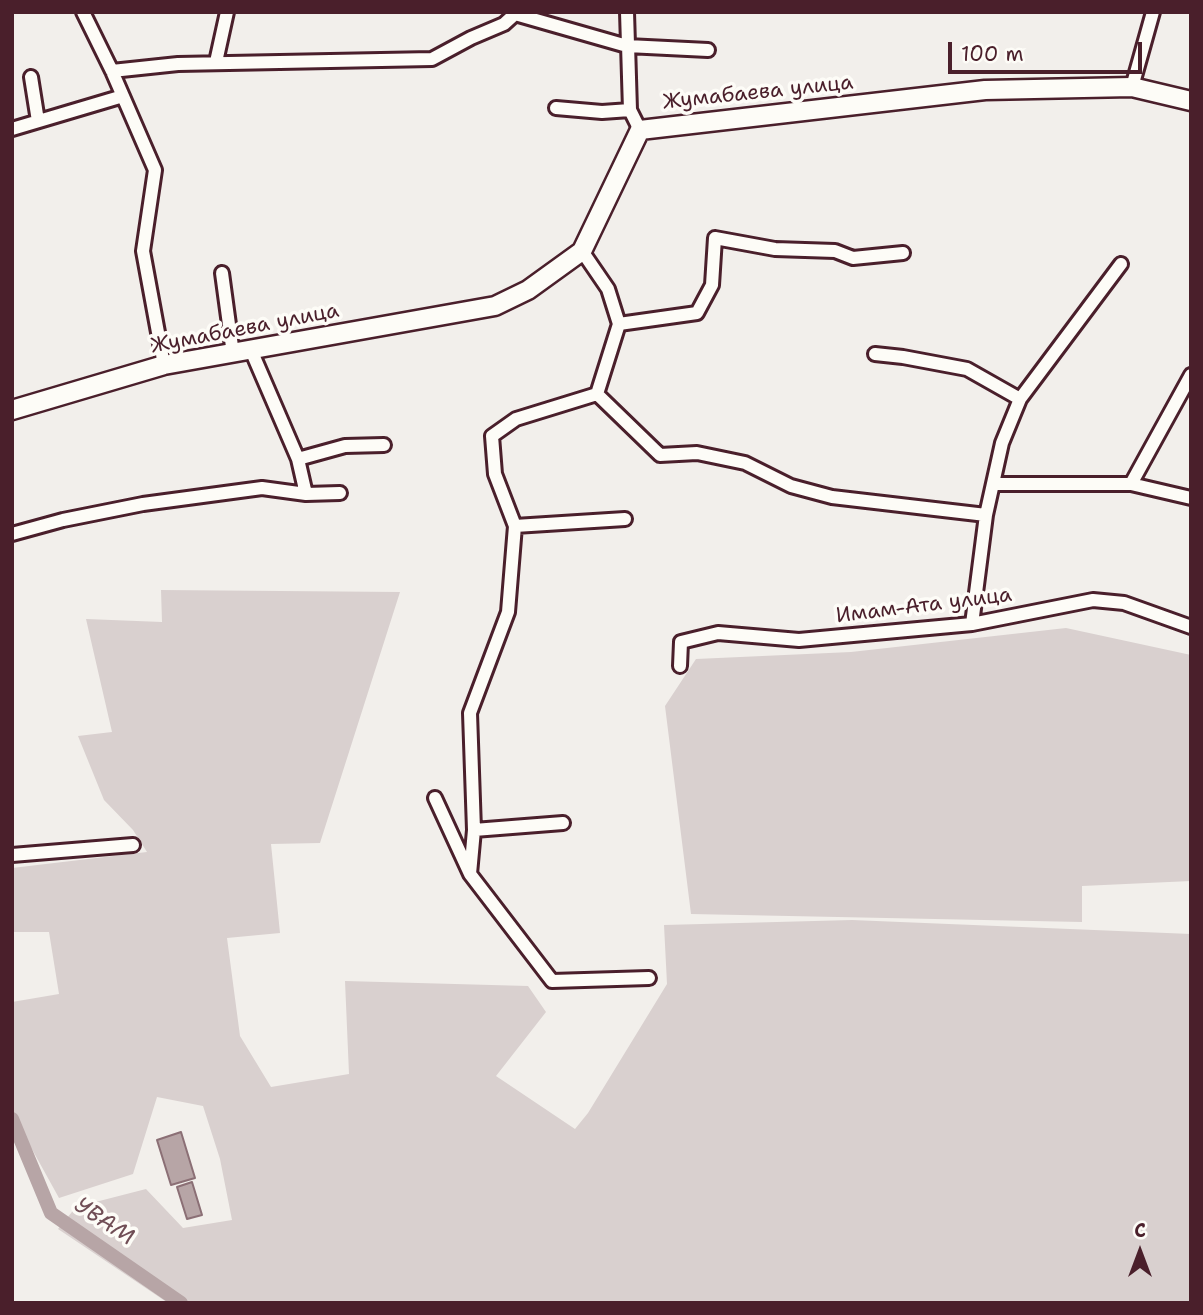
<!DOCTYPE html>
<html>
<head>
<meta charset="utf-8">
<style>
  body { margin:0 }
  #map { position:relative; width:1203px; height:1315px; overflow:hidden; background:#f2efeb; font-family:"Shantell Sans",sans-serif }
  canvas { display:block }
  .frame { position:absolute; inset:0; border:14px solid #4a1f2b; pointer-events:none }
  .north { position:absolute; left:1105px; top:1217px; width:70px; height:70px; -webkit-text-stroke:5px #fdfcf7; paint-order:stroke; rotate:0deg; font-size:19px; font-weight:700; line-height:28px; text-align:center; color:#4a1f2b }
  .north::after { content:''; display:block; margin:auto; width:24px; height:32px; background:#4a1f2b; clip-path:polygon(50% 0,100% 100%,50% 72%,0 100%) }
  .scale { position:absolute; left:948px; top:42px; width:194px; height:32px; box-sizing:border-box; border:4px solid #4a1f2b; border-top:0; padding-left:9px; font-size:21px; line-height:24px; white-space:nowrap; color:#4a1f2b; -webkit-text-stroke:5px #fdfcf7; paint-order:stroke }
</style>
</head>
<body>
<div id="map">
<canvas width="1203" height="1315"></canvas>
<div class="frame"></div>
<div class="north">С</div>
<div class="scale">100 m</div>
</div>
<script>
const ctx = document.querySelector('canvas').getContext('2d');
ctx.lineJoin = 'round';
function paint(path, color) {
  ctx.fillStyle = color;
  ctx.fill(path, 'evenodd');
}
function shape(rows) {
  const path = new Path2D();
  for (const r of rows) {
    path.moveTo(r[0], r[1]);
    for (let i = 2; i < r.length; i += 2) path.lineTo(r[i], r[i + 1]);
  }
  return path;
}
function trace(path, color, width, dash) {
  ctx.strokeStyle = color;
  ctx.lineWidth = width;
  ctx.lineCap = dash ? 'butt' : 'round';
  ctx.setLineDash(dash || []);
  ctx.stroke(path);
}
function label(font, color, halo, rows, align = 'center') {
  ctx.font = font + ' "Shantell Sans",sans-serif';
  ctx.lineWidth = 7;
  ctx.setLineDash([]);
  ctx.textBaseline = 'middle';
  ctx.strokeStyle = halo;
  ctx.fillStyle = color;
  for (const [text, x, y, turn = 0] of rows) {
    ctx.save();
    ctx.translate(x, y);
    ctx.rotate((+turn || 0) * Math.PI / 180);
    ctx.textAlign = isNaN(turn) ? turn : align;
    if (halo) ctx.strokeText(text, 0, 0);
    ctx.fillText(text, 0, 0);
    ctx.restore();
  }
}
paint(shape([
  [161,590,400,592,320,843,271,844,280,933,227,938,240,1036,271,1087,349,1074,345,981,528,986,546,1012,496,1076,575,1129,588,1113,667,984,664,925,852,920,1191,934,1191,1303,168,1303,58,1229,76,1207,146,1189,183,1228,232,1220,220,1159,203,1106,157,1097,133,1174,59,1198,12,1113,12,1002,59,994,49,932,12,932,12,868,147,852,133,830,104,800,78,736,112,732,86,619,162,622],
  [1066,628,1191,655,1191,799,1189,799,1191,881,1082,886,1082,922,691,914,665,706,696,659,851,652]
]), '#d9d0cf');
const water = shape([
  [181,1132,195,1178,171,1185,157,1140,181,1132],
  [192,1182,202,1215,187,1219,177,1187,192,1182]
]);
paint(water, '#b7a5a6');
trace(water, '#8b6f75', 2);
trace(shape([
  [12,1119,51,1213,181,1303]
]), '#b7a5a6', 14);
const street = shape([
  [83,12,112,71,155,170,143,251,164,365],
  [627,12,630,110,640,130],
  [216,62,227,12],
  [112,71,178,64,432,59,471,38,504,24,515,14,627,46,708,50],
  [31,77,38,121],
  [1132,87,1153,12],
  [556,108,602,112,630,110],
  [12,129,123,96],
  [222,273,233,354],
  [619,324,697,313,712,285,715,238,775,249,835,251,853,258,903,253],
  [251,350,298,459,306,494],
  [875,354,903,357,967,369,1020,399],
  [597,394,660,455,697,453,745,463,791,486,832,497,986,515],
  [298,459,345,446,384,445],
  [994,484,1131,484,1191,498],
  [1131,484,1191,375],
  [515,526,625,519],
  [12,534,63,520,143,504,262,488,306,494,340,493],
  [972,624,986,515,1002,443,1020,399,1121,264],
  [680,666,681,642,718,633,799,640,972,624,1093,600,1124,603,1191,627],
  [435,798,470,874,552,981,649,978],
  [474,830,563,823],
  [12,855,133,845],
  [470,874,474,830,470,713,508,612,515,526,495,474,492,436,516,419,597,394,619,324,608,289,582,251]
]);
const secondary = shape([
  [12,410,164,365,495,306,528,290,582,251,640,130,985,90,1132,87,1191,101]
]);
trace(street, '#4a1f2b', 18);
trace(secondary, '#4a1f2b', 23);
trace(street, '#fdfcf7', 12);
trace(secondary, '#fdfcf7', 18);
label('21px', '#4a1f2b', '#fdfcf7', [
  ["Жумабаева улица",758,93,-6],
  ["Жумабаева улица",245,329,-11],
  ["Имам-Ата улица",924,606,-7]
]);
label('italic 23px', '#704e56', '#fdfcf7', [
  ["УВАМ",104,1222,34]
]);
</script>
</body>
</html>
